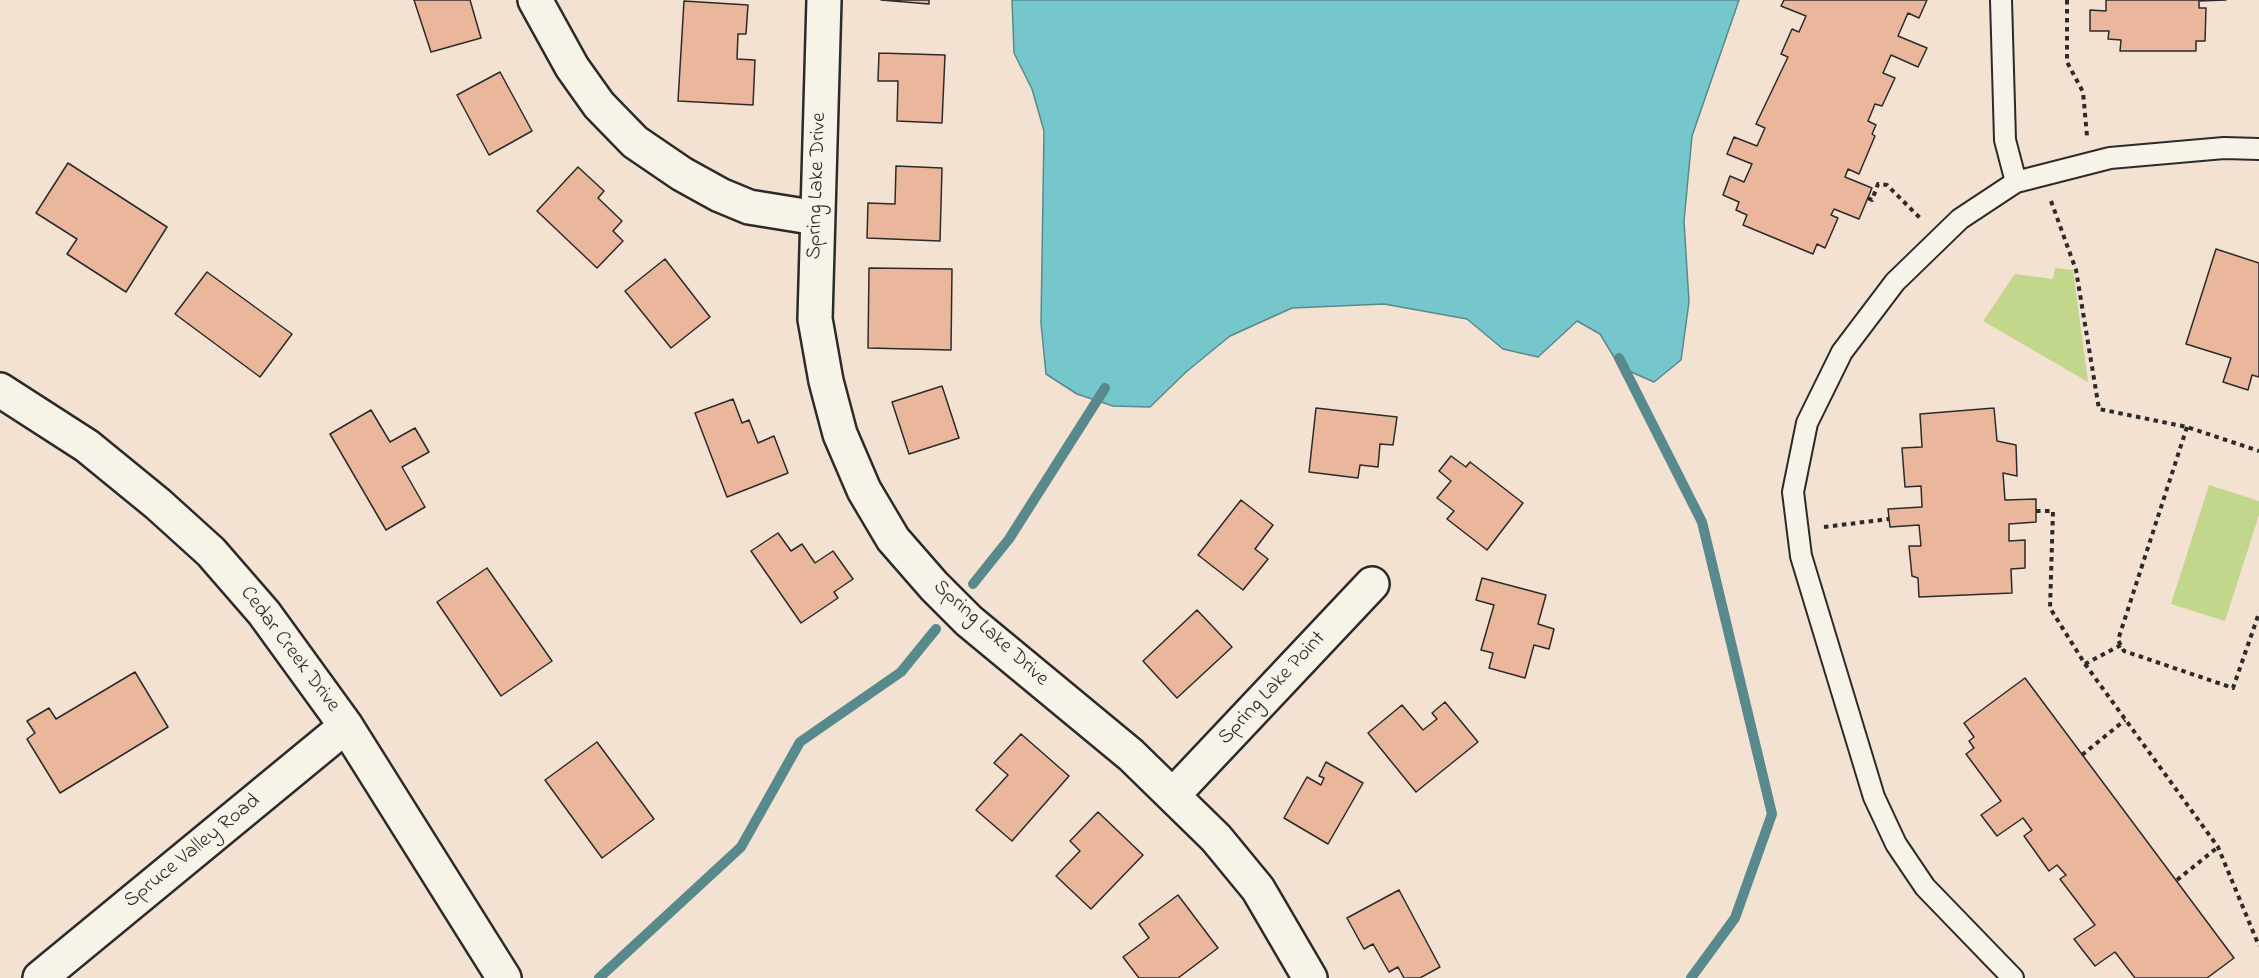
<!DOCTYPE html>
<html>
<head>
<meta charset="utf-8">
<style>
  body { margin:0 }
  canvas { display:block; background:#f3e1d1 }
</style>
</head>
<body>
<canvas width="2259" height="978"></canvas>
<script>
const ctx = document.querySelector('canvas').getContext('2d');
ctx.lineJoin = 'round';
function paint(path, color) {
  ctx.fillStyle = color;
  ctx.fill(path, 'evenodd');
}
function shape(rows) {
  const path = new Path2D();
  for (const r of rows) {
    path.moveTo(r[0], r[1]);
    for (let i = 2; i < r.length; i += 2) path.lineTo(r[i], r[i + 1]);
  }
  return path;
}
function trace(path, color, width, dash) {
  ctx.strokeStyle = color;
  ctx.lineWidth = width;
  ctx.lineCap = dash ? 'butt' : 'round';
  ctx.setLineDash(dash || []);
  ctx.stroke(path);
}
function label(font, color, halo, rows, align = 'center') {
  ctx.font = font + ' "Indie Flower",sans-serif';
  ctx.lineWidth = 4.5;
  ctx.setLineDash([]);
  ctx.textBaseline = 'middle';
  ctx.strokeStyle = halo;
  ctx.fillStyle = color;
  for (const [text, x, y, turn = 0] of rows) {
    ctx.save();
    ctx.translate(x, y);
    ctx.rotate((+turn || 0) * Math.PI / 180);
    ctx.textAlign = isNaN(turn) ? turn : align;
    if (halo) ctx.strokeText(text, 0, 0);
    ctx.fillText(text, 0, 0);
    ctx.restore();
  }
}
paint(shape([
  [2055,268,2073,270,2088,382,1983,321,2015,274,2053,279],
  [2209,485,2259,501,2259,515,2225,621,2171,604]
]), '#c2d68c');
const water = shape([
  [1012,0,1739,0,1692,136,1684,221,1689,302,1681,360,1654,382,1620,367,1600,334,1577,321,1538,357,1503,349,1467,319,1384,304,1292,308,1230,336,1186,372,1150,407,1113,406,1077,394,1046,374,1041,323,1044,131,1032,89,1014,53,1012,0]
]);
paint(water, '#76c7cc');
trace(water, '#58898c', 1.5);
trace(shape([
  [1619,358,1702,522,1772,814,1735,918,1691,978],
  [973,584,1009,539,1105,388],
  [599,978,741,847,800,742,901,672,936,629]
]), '#58898c', 10);
const building = shape([
  [414,0,470,0,481,38,431,52,414,0],
  [881,0,929,0,929,4,881,0],
  [1784,0,1927,0,1919,18,1908,13,1898,36,1927,48,1918,67,1891,55,1883,73,1895,78,1882,106,1875,104,1868,121,1876,125,1872,134,1875,136,1859,174,1848,169,1845,177,1872,188,1859,219,1834,209,1831,215,1838,218,1825,248,1817,244,1813,254,1743,225,1747,215,1736,210,1739,202,1723,195,1730,176,1744,182,1752,164,1727,154,1734,137,1757,146,1765,128,1756,124,1788,57,1781,54,1792,29,1799,32,1806,16,1781,6,1784,0],
  [2106,0,2226,0,2199,1,2199,8,2206,8,2205,41,2196,41,2196,51,2120,51,2121,40,2108,39,2109,31,2090,31,2090,10,2106,11,2106,0],
  [684,1,748,5,746,34,738,34,737,59,755,60,753,105,678,101,684,1],
  [879,53,945,55,942,123,897,121,898,81,878,81,879,53],
  [500,72,532,131,489,155,457,95,500,72],
  [68,163,167,227,126,292,67,254,77,239,36,213,68,163],
  [896,166,942,168,940,241,867,238,868,203,895,204,896,166],
  [578,167,604,191,598,198,622,221,613,231,623,241,597,268,537,211,578,167],
  [2216,249,2259,263,2259,377,2252,375,2248,390,2223,382,2231,358,2186,344,2216,249],
  [665,259,710,317,671,348,625,291,665,259],
  [869,268,952,269,951,350,868,348,869,268],
  [207,272,292,334,260,377,175,314,207,272],
  [942,386,959,438,909,454,892,402,942,386],
  [733,399,742,423,749,420,758,443,774,436,788,473,727,497,695,413,733,399],
  [1316,408,1397,417,1393,445,1380,444,1378,467,1360,465,1358,478,1309,472,1316,408],
  [1994,408,1997,441,2016,445,2017,476,2003,473,2005,500,2036,499,2036,522,2009,524,2009,541,2025,540,2025,568,2011,569,2012,593,1919,597,1918,578,1912,576,1909,546,1921,546,1919,525,1890,527,1888,509,1922,507,1921,486,1905,487,1902,448,1922,447,1920,414,1994,408],
  [371,410,390,442,415,428,429,452,402,467,425,507,386,530,330,434,371,410],
  [1451,456,1466,467,1470,462,1523,503,1487,550,1447,519,1454,511,1437,498,1451,481,1439,471,1451,456],
  [1241,500,1273,525,1255,549,1268,559,1243,590,1198,555,1241,500],
  [778,533,791,551,802,544,815,563,833,551,853,579,834,592,838,598,801,623,751,551,778,533],
  [487,568,552,661,501,696,437,602,487,568],
  [1482,578,1546,595,1538,624,1554,629,1549,649,1534,645,1525,678,1489,668,1493,653,1481,650,1494,605,1476,600,1482,578],
  [1197,610,1232,647,1177,698,1143,661,1197,610],
  [135,672,168,727,60,793,27,739,35,733,27,721,49,708,56,719,135,672],
  [2025,678,2234,958,2207,978,2135,978,2115,952,2095,966,2074,939,2095,925,2060,879,2066,875,2057,865,2049,871,2024,836,2032,830,2023,818,1997,836,1981,815,2001,801,1966,754,1974,748,1969,741,1974,737,1964,723,2025,678],
  [1445,702,1478,742,1416,792,1368,733,1402,705,1423,730,1437,719,1432,713,1445,702],
  [1021,734,1069,776,1012,841,976,810,1008,775,994,763,1021,734],
  [597,742,654,819,602,858,545,780,597,742],
  [1326,762,1363,783,1328,844,1284,818,1307,777,1321,785,1324,778,1319,776,1326,762],
  [1098,812,1143,855,1091,909,1056,876,1080,851,1070,841,1098,812],
  [1399,890,1440,967,1420,978,1404,978,1398,967,1389,972,1373,944,1364,949,1347,918,1399,890],
  [1178,895,1218,948,1178,978,1139,978,1123,957,1149,938,1139,924,1178,895]
]);
paint(building, '#eab79c');
trace(building, '#2b2b2b', 1.5);
const lane = shape([
  [2001,0,2005,140,2016,182],
  [2013,978,1925,887,1896,844,1874,797,1801,556,1793,492,1807,423,1842,352,1895,282,1960,219,2016,182,2110,158,2224,148,2259,149]
]);
const street = shape([
  [535,0,572,67,599,105,635,142,682,174,720,195,749,207,817,218],
  [824,0,815,319,826,381,840,434,864,490,893,539,934,586,969,621,1131,755,1216,838,1258,889,1310,978],
  [0,390,87,446,158,504,211,552,264,613,346,726,504,978],
  [1174,794,1372,584],
  [40,978,346,726]
]);
trace(lane, '#2b2b2b', 24);
trace(street, '#2b2b2b', 38);
trace(shape([
  [2067,0,2067,62,2083,92,2087,136],
  [1868,198,1872,200,1878,184,1887,185,1920,218],
  [2051,201,2076,270,2099,409,2187,427,2259,451],
  [2187,427,2118,640,2124,651,2233,688,2259,613],
  [2036,511,2053,511,2050,608,2085,664,2121,645],
  [1824,527,1889,519],
  [2085,664,2218,847,2259,946],
  [2082,755,2125,720],
  [2177,880,2218,847]
]), '#2b2b2b', 4, [4.5, 4.5]);
trace(lane, '#f7f3e8', 20);
trace(street, '#f7f3e8', 33);
label('21px', '#2b2b2b', '#f7f3e8', [
  ["Spring Lake Drive",818,186,-88],
  ["Spring Lake Drive",990,634,42],
  ["Cedar Creek Drive",289,650,53],
  ["Spring Lake Point",1273,689,-47],
  ["Spruce Valley Road",193,852,-39]
]);
</script>
</body>
</html>
